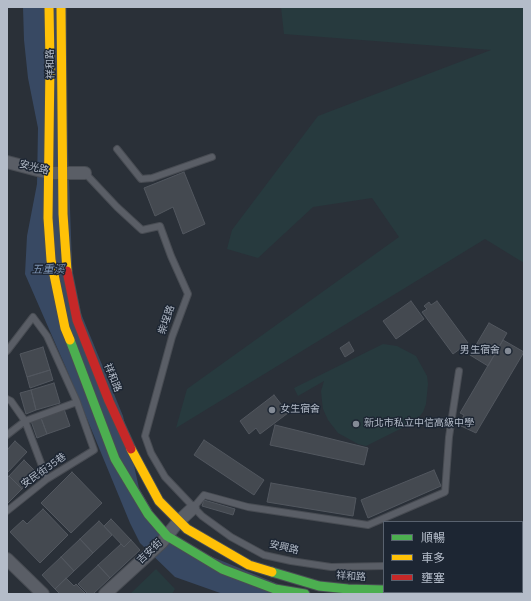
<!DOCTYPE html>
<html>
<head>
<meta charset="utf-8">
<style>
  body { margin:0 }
  #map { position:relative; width:531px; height:601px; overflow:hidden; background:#2a3038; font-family:"Nunito Sans","Noto Sans TC",sans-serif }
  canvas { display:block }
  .frame { position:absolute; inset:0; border:8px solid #b4bcc9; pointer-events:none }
  .legend { position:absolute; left:383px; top:521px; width:140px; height:72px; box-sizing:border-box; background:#1d2633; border:1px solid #59626f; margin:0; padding:5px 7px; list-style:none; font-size:12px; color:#b4bcc9 }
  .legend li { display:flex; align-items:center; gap:8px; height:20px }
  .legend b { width:20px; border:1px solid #59626f }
</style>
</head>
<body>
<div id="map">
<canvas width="531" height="601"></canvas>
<div class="frame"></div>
<ul class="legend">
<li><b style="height:5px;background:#4caf50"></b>順暢</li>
<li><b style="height:5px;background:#ffc107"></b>車多</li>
<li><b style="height:5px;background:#c62828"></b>壅塞</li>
</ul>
</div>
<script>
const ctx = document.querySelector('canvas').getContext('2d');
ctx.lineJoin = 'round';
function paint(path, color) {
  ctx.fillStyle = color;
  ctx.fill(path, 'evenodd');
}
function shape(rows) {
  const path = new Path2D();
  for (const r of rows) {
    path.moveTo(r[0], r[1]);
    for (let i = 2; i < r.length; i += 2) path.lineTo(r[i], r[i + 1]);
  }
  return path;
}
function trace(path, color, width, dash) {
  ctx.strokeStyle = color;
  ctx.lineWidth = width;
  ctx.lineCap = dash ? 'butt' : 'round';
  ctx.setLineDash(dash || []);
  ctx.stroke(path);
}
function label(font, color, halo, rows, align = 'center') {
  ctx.font = font + ' "Nunito Sans","Noto Sans TC",sans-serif';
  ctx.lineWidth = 3;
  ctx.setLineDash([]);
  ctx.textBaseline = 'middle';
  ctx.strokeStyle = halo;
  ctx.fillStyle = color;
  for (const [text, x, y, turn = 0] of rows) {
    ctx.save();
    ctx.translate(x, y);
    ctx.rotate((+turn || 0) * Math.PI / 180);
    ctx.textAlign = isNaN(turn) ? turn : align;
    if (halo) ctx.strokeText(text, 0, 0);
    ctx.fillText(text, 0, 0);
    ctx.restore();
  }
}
paint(shape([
  [281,7,524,7,524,263,485,239,176,428,187,389,399,237,372,198,313,207,258,258,227,249,232,230,318,116,491,50,284,34],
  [383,344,397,346,416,356,427,376,428,384,426,404,423,412,416,421,366,446,358,444,338,433,328,420,323,409,322,401,321,391,324,381,298,396,294,388],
  [156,569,175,589,172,594,130,594]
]), '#273a3e');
paint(shape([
  [23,7,63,7,73,294,123,416,139,488,169,539,302,594,223,594,175,577,140,543,130,523,66,368,25,274,27,236,37,184,38,128,28,78,24,40]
]), '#384963');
const building = shape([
  [184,172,205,224,183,234,173,207,155,216,144,188,184,172],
  [411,301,424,319,396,339,383,321,411,301],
  [437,301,468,343,453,354,422,312,427,309,424,306,429,302,431,305,437,301],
  [489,323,507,333,488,366,470,355,489,323],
  [503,340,524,352,476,433,459,425,464,415,460,413,503,340],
  [349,342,354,351,345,357,340,348,349,342],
  [43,347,50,370,27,377,20,354,43,347],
  [50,370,53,380,30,388,27,377,50,370],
  [54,383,60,403,36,410,31,390,54,383],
  [31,390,36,410,26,414,20,393,31,390],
  [274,395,288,413,260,434,256,428,249,434,240,421,274,395],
  [64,409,70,426,47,434,41,418,64,409],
  [41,418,47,434,37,438,31,421,41,418],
  [275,425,368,448,364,465,270,445,275,425],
  [204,440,264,480,254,495,194,455,204,440],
  [15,441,27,452,7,473,7,450,15,441],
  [24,460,37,473,22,489,9,476,24,460],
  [434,470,441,486,368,518,361,500,434,470],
  [72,472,102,503,71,533,41,503,72,472],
  [9,476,22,489,7,504,7,478,9,476],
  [271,483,356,498,353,516,267,502,271,483],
  [204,500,235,509,233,515,202,506,204,500],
  [43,509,68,535,40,563,10,532,23,520,27,524,43,509],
  [111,519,131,540,124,547,104,526,111,519],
  [99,521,112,535,93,553,80,539,99,521],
  [80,539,93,553,74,571,61,557,80,539],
  [131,540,140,550,110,578,98,565,121,544,124,547,131,540],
  [61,557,74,571,55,589,42,575,61,557],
  [98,565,110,578,93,594,88,594,78,584,98,565],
  [66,578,74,586,76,584,86,594,60,594,55,589,66,578]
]);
paint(building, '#444950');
trace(building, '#52575f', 1);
const lane = shape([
  [117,149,141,179,152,178,212,157],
  [85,173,117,207,142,230,160,226,171,256,188,294,172,337,145,436,151,453,165,477,202,516,231,537,264,555,291,561,331,567,384,566],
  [7,351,33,317,47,336,77,402,94,450,47,479,7,511],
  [7,399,11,401,25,421,47,479],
  [7,435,25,421,77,402],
  [193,508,204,495,248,507,368,525,445,492,449,437,459,371],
  [522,591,524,592]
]);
const street = shape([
  [7,162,49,173,85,173],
  [7,559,43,594],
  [105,594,162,542,178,522,193,508]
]);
const fast = shape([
  [70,340,115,459,148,514,167,536,222,569,275,589,305,594],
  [272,572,319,586,348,589,384,590]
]);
const slow = shape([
  [49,7,50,63,48,218,51,260,65,328,70,340],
  [61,7,63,214,67,271],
  [131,449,159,501,187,529,249,565,272,572],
  [447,592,470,594]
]);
const jam = shape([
  [67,271,77,320,109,401,131,449]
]);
trace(lane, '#484c53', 8);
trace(street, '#484c53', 14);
trace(fast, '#484c53', 11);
trace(slow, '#484c53', 11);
trace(jam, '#484c53', 11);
trace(lane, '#5a5e66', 6);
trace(street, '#5a5e66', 12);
trace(fast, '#4caf50', 9);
trace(slow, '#ffc107', 9);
trace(jam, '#c62828', 9);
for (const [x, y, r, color] of [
  [508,351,4,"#848b96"],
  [272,410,4,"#848b96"],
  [356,424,4,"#848b96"]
]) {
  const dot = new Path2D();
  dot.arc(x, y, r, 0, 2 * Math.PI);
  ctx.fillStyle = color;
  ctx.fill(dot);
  trace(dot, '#1d2633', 1.5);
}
label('10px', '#b4bcc9', '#1d2633', [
  ["祥和路",51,64,-91],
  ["安光路",34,168,14],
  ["柴埕路",167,320,-71],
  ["祥和路",112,378,68],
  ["安民街35巷",44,471,-35],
  ["安興路",284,548,13],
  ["吉安街",150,552,-43],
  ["祥和路",351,577,3]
]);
label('10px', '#b4bcc9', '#1d2633', [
  ["男生宿舍",500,351,"right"],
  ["女生宿舍",280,410],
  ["新北市私立中信高級中學",364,424]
], 'left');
label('italic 11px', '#7c92b1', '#1d2633', [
  ["五重溪",48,270]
]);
</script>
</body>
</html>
